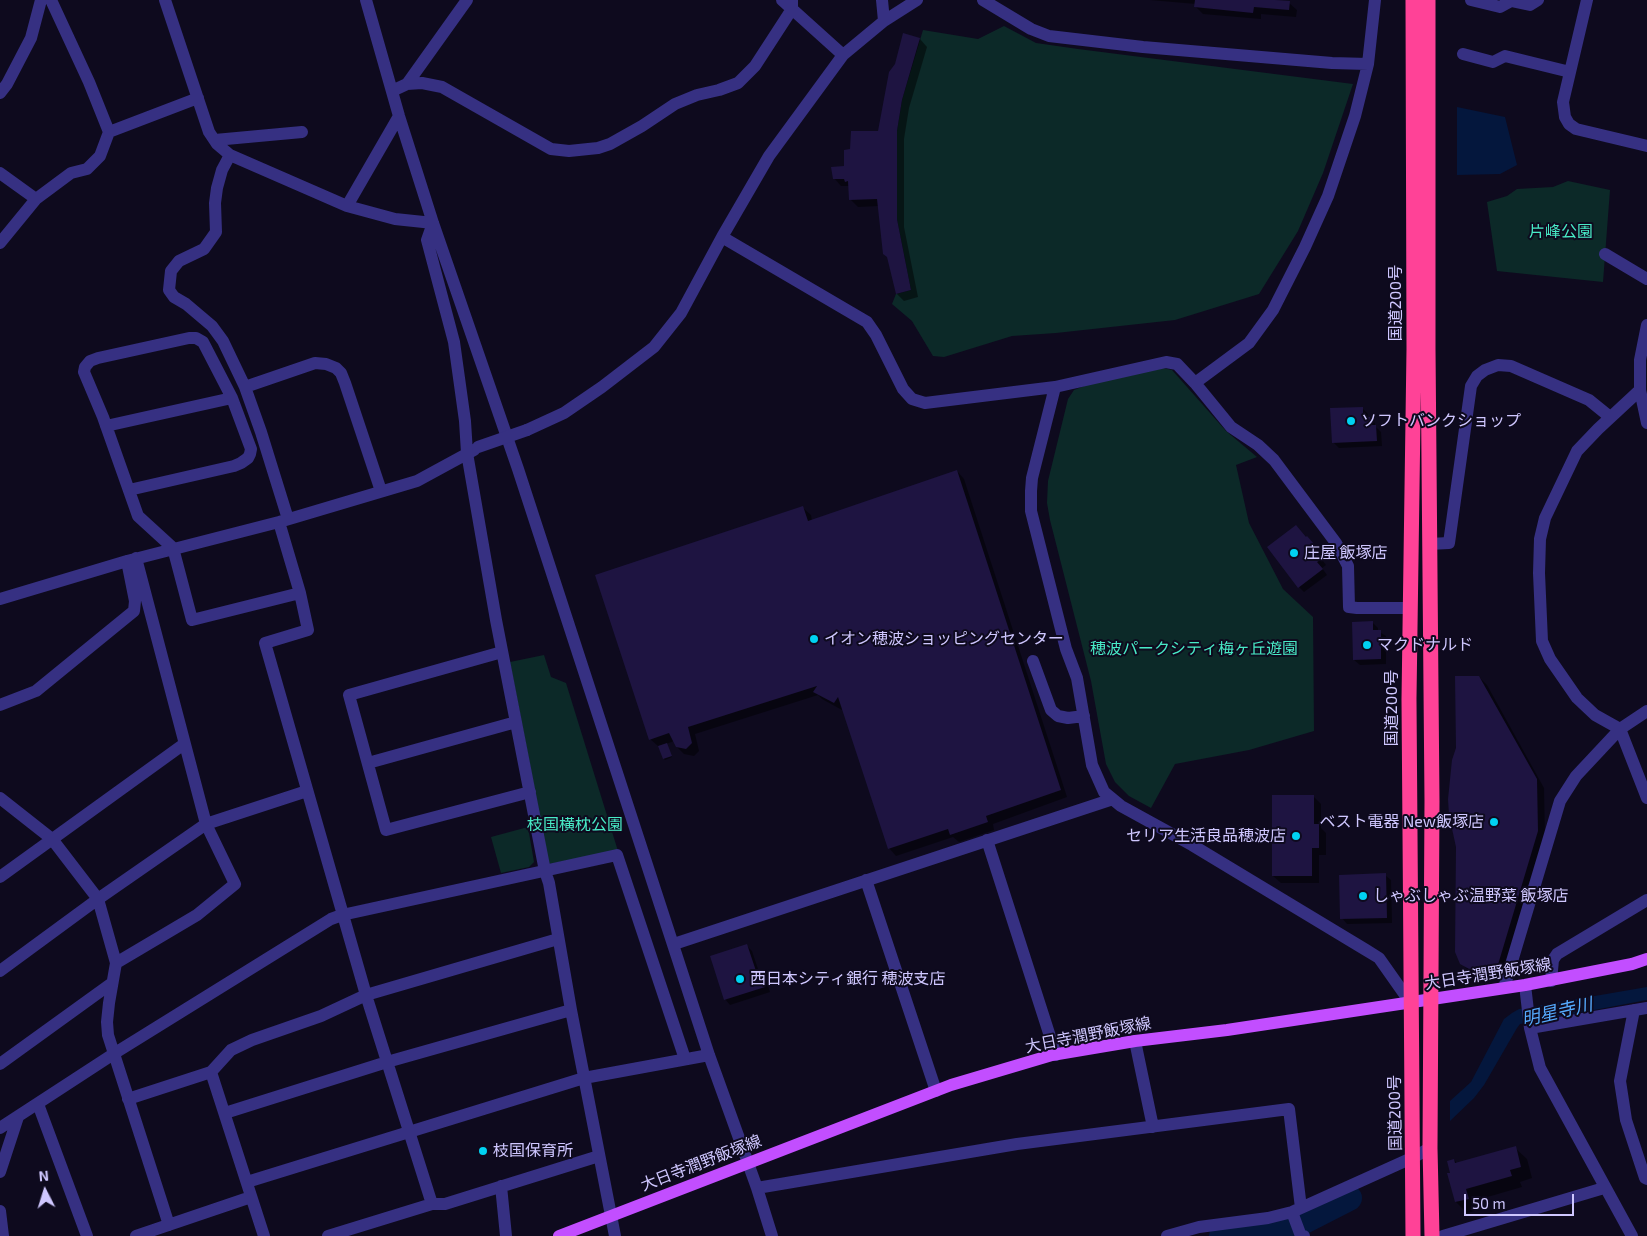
<!DOCTYPE html>
<html>
<head>
<meta charset="utf-8">
<style>
  body { margin:0 }
  #map { position:relative; width:1647px; height:1236px; overflow:hidden; background:#0e0a1e; font-family:"Exo 2",sans-serif }
  canvas { display:block }
  .north { position:absolute; left:20px; top:1166px; width:50px; height:50px; -webkit-text-stroke:4px #0e0a1e; paint-order:stroke; rotate:355deg; font-size:14px; font-weight:700; line-height:20px; text-align:center; color:#cfc7ff }
  .north::after { content:''; display:block; margin:auto; width:18px; height:22px; background:#cfc7ff; clip-path:polygon(50% 0,100% 100%,50% 72%,0 100%) }
  .scale { position:absolute; left:1464px; top:1194px; width:110px; height:22px; box-sizing:border-box; border:2px solid #cfc7ff; border-top:0; padding-left:6px; font-size:15px; line-height:18px; white-space:nowrap; color:#cfc7ff; -webkit-text-stroke:4px #0e0a1e; paint-order:stroke }
</style>
</head>
<body>
<div id="map">
<canvas width="1647" height="1236"></canvas>
<div class="north">N</div>
<div class="scale">50 m</div>
</div>
<script>
const ctx = document.querySelector('canvas').getContext('2d');
ctx.lineJoin = 'round';
function paint(path, color) {
  ctx.fillStyle = color;
  ctx.fill(path, 'evenodd');
}
function shape(rows) {
  const path = new Path2D();
  for (const r of rows) {
    path.moveTo(r[0], r[1]);
    for (let i = 2; i < r.length; i += 2) path.lineTo(r[i], r[i + 1]);
  }
  return path;
}
function trace(path, color, width, dash) {
  ctx.strokeStyle = color;
  ctx.lineWidth = width;
  ctx.lineCap = dash ? 'butt' : 'round';
  ctx.setLineDash(dash || []);
  ctx.stroke(path);
}
function label(font, color, halo, rows, align = 'center') {
  ctx.font = font + ' "Exo 2","Noto Sans JP",sans-serif';
  ctx.lineWidth = 4;
  ctx.setLineDash([]);
  ctx.textBaseline = 'middle';
  ctx.strokeStyle = halo;
  ctx.fillStyle = color;
  for (const [text, x, y, turn = 0] of rows) {
    ctx.save();
    ctx.translate(x, y);
    ctx.rotate((+turn || 0) * Math.PI / 180);
    ctx.textAlign = isNaN(turn) ? turn : align;
    if (halo) ctx.strokeText(text, 0, 0);
    ctx.fillText(text, 0, 0);
    ctx.restore();
  }
}
paint(shape([
  [1004,26,1036,43,1078,49,1353,84,1323,173,1298,231,1259,294,1175,320,1056,333,1012,336,944,357,933,356,912,321,892,304,896,294,911,290,897,219,897,131,902,100,923,30,978,39],
  [1568,181,1610,190,1603,282,1497,271,1487,202,1507,196,1517,189,1553,187],
  [1163,368,1172,370,1226,431,1257,457,1236,465,1249,523,1283,589,1313,617,1314,731,1249,750,1175,764,1151,808,1129,796,1115,782,1106,764,1091,681,1050,520,1047,503,1048,481,1068,399,1074,390,1087,385],
  [544,655,551,677,566,683,618,851,549,864,510,662],
  [528,827,534,862,529,867,501,873,491,837]
]), '#0c2928');
paint(shape([
  [1457,107,1505,117,1517,165,1500,174,1457,175],
  [1647,987,1647,1000,1520,1024,1517,1028,1484,1085,1474,1098,1450,1121,1450,1101,1471,1082,1504,1019,1512,1013,1519,1009]
]), '#04173d');
paint(shape([
  [1150,0,1265,0,1289,3,1297,10,1296,17,1261,14,1261,19,1203,14,1196,7,1196,4],
  [920,39,927,47,909,108,904,139,904,227,918,297,904,301,897,294,879,206,858,207,850,199,850,186,841,186,834,178,845,167,851,151,879,132],
  [1362,408,1368,414,1368,418,1375,423,1375,426,1381,432,1382,446,1339,448,1333,442],
  [957,471,964,479,1067,797,993,824,994,830,959,842,953,837,896,856,889,848,843,708,842,710,822,699,818,695,695,734,699,751,694,756,684,754,677,747,674,741,666,744,672,757,665,760,664,759,659,746,658,746,650,739,803,508,811,515,812,521],
  [1306,538,1313,543,1319,551,1317,553,1326,565,1322,568,1327,575,1304,592,1299,587],
  [1372,622,1378,628,1378,631,1386,636,1386,664,1360,665,1354,660],
  [1479,677,1487,685,1544,788,1545,839,1505,975,1478,976,1469,971,1461,963],
  [1313,796,1321,804,1321,828,1326,833,1326,855,1319,855,1319,883,1281,883,1273,876],
  [1385,875,1391,880,1392,923,1347,924,1342,918],
  [747,946,752,951,759,972,765,977,770,992,730,1005,725,999],
  [1515,1148,1527,1159,1532,1178,1520,1182,1522,1187,1477,1200,1479,1210,1467,1213,1456,1202,1452,1174,1454,1160,1458,1164]
]), '#0007');
trace(shape([
  [1222,1236,1272,1228,1287,1228,1304,1221,1349,1198]
]), '#04173d', 26);
paint(shape([
  [1195,0,1275,0,1290,1,1289,10,1254,7,1253,13,1194,7],
  [903,33,920,38,902,100,897,131,897,219,911,290,896,294,887,257,883,254,877,199,849,200,848,181,845,182,844,179,833,179,831,167,844,166,844,150,850,149,851,131,878,131,889,72,895,64],
  [1363,407,1363,417,1370,417,1370,425,1376,425,1377,441,1332,443,1330,408],
  [957,470,1061,790,986,816,988,822,950,835,948,829,888,849,838,697,834,703,813,692,817,686,688,727,692,743,686,749,676,747,669,733,649,740,595,575,803,506,808,521],
  [1296,525,1306,537,1307,536,1315,545,1313,547,1322,559,1317,562,1323,569,1298,588,1267,547],
  [1373,621,1373,630,1381,630,1381,659,1353,660,1352,622],
  [1455,676,1479,676,1537,779,1538,831,1497,968,1469,969,1460,964,1455,952,1456,847,1449,815,1448,799,1452,760,1456,748],
  [667,743,672,756,663,759,658,746],
  [1272,795,1314,795,1314,824,1319,824,1319,848,1312,848,1312,876,1272,876],
  [1386,873,1387,918,1340,919,1339,875],
  [747,944,756,971,760,970,765,987,724,1000,710,956],
  [1516,1146,1521,1167,1510,1170,1512,1176,1466,1189,1469,1199,1455,1202,1447,1173,1450,1173,1447,1161,1454,1159,1455,1163]
]), '#1e1441');
trace(shape([
  [51,0,89,82,109,132],
  [165,0,209,132,217,144,230,155,347,206,395,219,433,223,427,240,454,342,465,421,467,453,496,620,545,871,549,883,571,1010,615,1236],
  [366,0,399,116,433,223,518,469,709,1055,757,1188,772,1236],
  [782,0,843,55],
  [882,0,884,21],
  [983,0,1031,29,1049,36,1143,47,1332,63,1368,64],
  [1471,0,1500,7,1511,1,1530,5,1538,0],
  [1587,0,1563,102,1565,117,1569,124,1576,129,1647,146],
  [1463,54,1493,62,1505,56,1570,72],
  [407,84,467,0],
  [392,91,407,84,422,83,442,87,551,149,569,151,598,148,610,144,642,126,675,104,697,95,719,90,738,83,755,66,792,9,792,0],
  [0,93,7,84,31,38,41,0],
  [215,140,302,132],
  [230,155,222,170,217,188,215,203,216,232,204,249,179,261,171,271,169,290,174,297,186,304,212,326,223,341,245,387,261,432,288,519],
  [0,173,36,199],
  [347,206,399,116],
  [722,237,867,322,876,335,903,389,912,399,925,403,1055,387,1166,362,1177,364,1195,383,1231,427,1258,445,1274,460,1336,543,1348,566,1349,607,1357,608,1410,608],
  [0,243,36,199,71,173,87,169,100,156,109,132,198,98],
  [1605,254,1647,279],
  [1647,325,1640,360,1640,390,1647,423],
  [1195,383,1249,343,1273,310,1305,247,1328,196,1355,116,1368,64,1375,0],
  [245,387,315,363,326,364,336,368,341,373,345,383,381,491],
  [1055,387,1032,478,1031,491,1031,511,1066,649,1077,678,1092,765,1104,792,1121,806,1192,845,1366,950,1379,958,1410,1002],
  [1640,390,1598,429,1577,451,1545,518,1540,539,1539,573,1542,641,1550,659,1577,698,1595,715,1620,729,1647,798],
  [106,426,232,398],
  [527,430,564,413,602,387,654,347,681,313,722,237,769,156,843,55,884,21,917,0],
  [129,490,234,466,241,463,248,458,250,454,251,449,232,398,203,342,196,338,189,338,98,358,90,361,85,367,84,372,103,417,138,516,173,548,192,620,300,593],
  [279,522,300,593,308,630,265,643,366,995,432,1204],
  [1429,544,1449,543,1471,386,1477,376,1485,370,1498,365,1511,366,1589,400,1610,417],
  [0,599,127,561,279,522,417,481,474,450],
  [502,652,349,695,386,830,530,792],
  [1033,661,1051,710,1058,716,1068,718,1084,716],
  [0,705,36,691,134,611,135,601,127,561],
  [368,763,516,722],
  [0,798,52,839,98,899,116,963,109,1003,107,1022,108,1035,169,1225],
  [987,840,1056,1055],
  [0,877,184,744],
  [866,880,936,1091],
  [674,944,1113,799],
  [116,963,197,915,235,884,206,824,136,558],
  [0,971,98,899,206,824,307,791],
  [1551,981,1553,960,1557,954,1647,900],
  [1525,985,1530,1028,1540,1068,1632,1236],
  [1504,988,1560,801,1576,776,1620,729,1647,711],
  [1634,1010,1620,1081,1626,1120,1645,1178,1647,1179],
  [1530,1028,1647,1008],
  [1135,1041,1153,1127],
  [0,1064,112,983],
  [211,1072,264,1236],
  [128,1099,211,1072,231,1050,252,1040,321,1016,366,995,558,939],
  [38,1104,87,1236],
  [225,1113,387,1062,571,1010],
  [0,1128,115,1053,331,919,342,915,617,855,685,1059],
  [0,1172,18,1117],
  [247,1182,584,1078,709,1055],
  [501,1186,506,1236],
  [757,1188,1017,1144,1289,1109,1301,1208],
  [0,1211,3,1236],
  [1292,1212,1301,1236,1304,1236],
  [136,1236,251,1197],
  [328,1236,432,1204,445,1204,599,1156],
  [1167,1236,1199,1227,1268,1218,1292,1212,1414,1157,1430,1148],
  [1443,1236,1604,1188]
]), '#363082', 12);
trace(shape([
  [559,1236,951,1085,1052,1055,1135,1041,1227,1030,1525,985,1632,964,1647,959]
]), '#c24eff', 12);
trace(shape([
  [1413,0,1414,349,1409,699,1413,1236],
  [1428,0,1428,348,1432,801,1430,1148,1432,1236]
]), '#ff4297', 15);
trace(shape([
  [478,447,527,430]
]), '#363082', 12);
for (const [x, y, r, color] of [
  [1351,421,5,"#00d2f2"],
  [1294,553,5,"#00d2f2"],
  [814,639,5,"#00d2f2"],
  [1367,645,5,"#00d2f2"],
  [1494,822,5,"#00d2f2"],
  [1296,836,5,"#00d2f2"],
  [1363,896,5,"#00d2f2"],
  [740,979,5,"#00d2f2"],
  [483,1151,5,"#00d2f2"]
]) {
  const dot = new Path2D();
  dot.arc(x, y, r, 0, 2 * Math.PI);
  ctx.fillStyle = color;
  ctx.fill(dot);
  trace(dot, '#0e0a1e', 2);
}
label('16px', '#48eac6', '#0e0a1e', [
  ["片峰公園",1561,232],
  ["穂波パークシティ梅ヶ丘遊園",1194,649],
  ["枝国横枕公園",575,825]
]);
label('16px', '#cfc7ff', '#0e0a1e', [
  ["国道200号",1396,303,-90],
  ["国道200号",1392,708,-90],
  ["大日寺潤野飯塚線",1488,974,-9],
  ["大日寺潤野飯塚線",1088,1035,-11],
  ["国道200号",1395,1113,-91],
  ["大日寺潤野飯塚線",701,1163,-21]
]);
label('16px', '#cfc7ff', '#0e0a1e', [
  ["ソフトバンクショップ",1361,421],
  ["庄屋 飯塚店",1304,553],
  ["イオン穂波ショッピングセンター",824,639],
  ["マクドナルド",1377,645],
  ["ベスト電器 New飯塚店",1484,822,"right"],
  ["セリア生活良品穂波店",1286,836,"right"],
  ["しゃぶしゃぶ温野菜 飯塚店",1373,896],
  ["西日本シティ銀行 穂波支店",750,979],
  ["枝国保育所",493,1151]
], 'left');
label('italic 18px', '#55abff', '#0e0a1e', [
  ["明星寺川",1557,1012,-13]
]);
</script>
</body>
</html>
